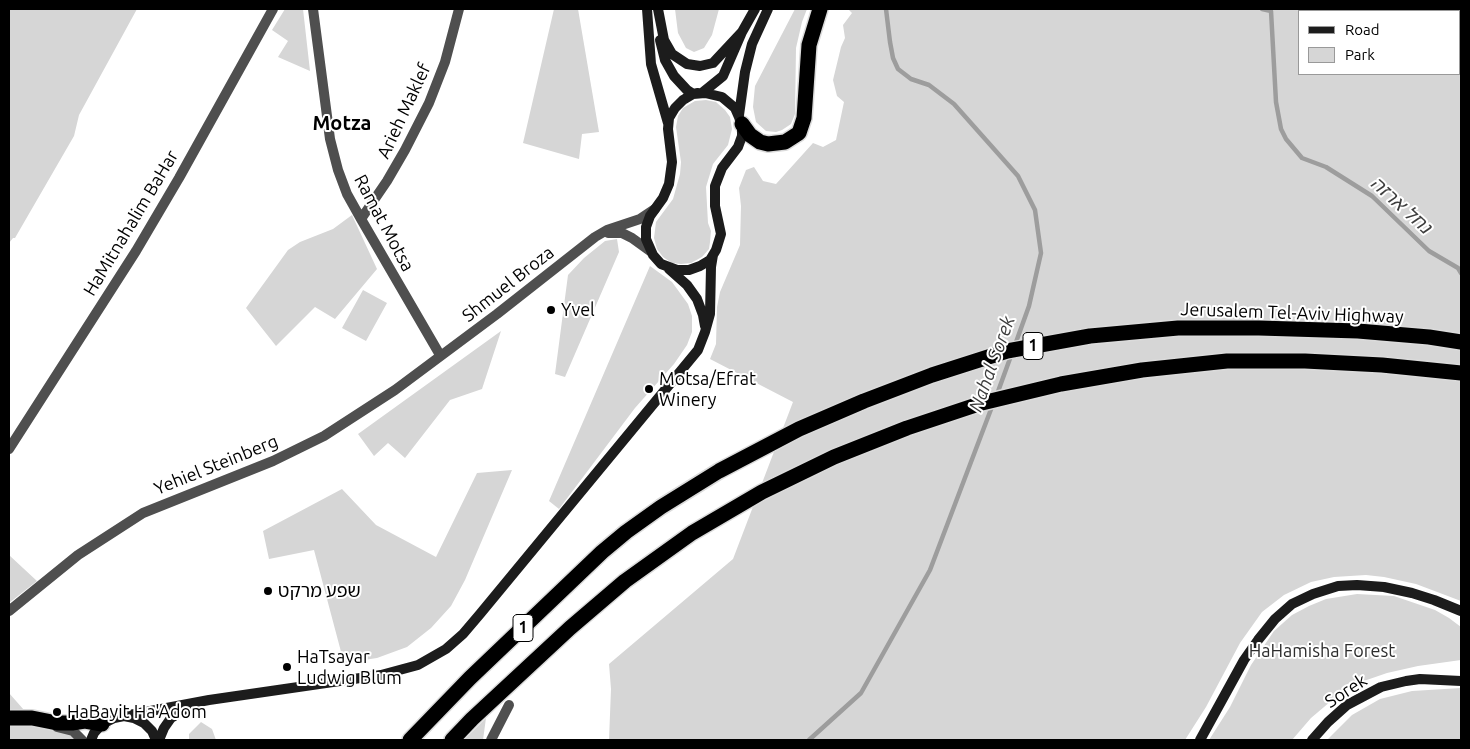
<!DOCTYPE html>
<html>
<head>
<meta charset="utf-8">
<style>
  body { margin:0 }
  #map { position:relative; width:1470px; height:749px; overflow:hidden; background:#fff; font-family:Ubuntu,sans-serif }
  canvas { display:block }
  .frame { position:absolute; inset:0; border:10px solid #000; pointer-events:none }
  .legend { position:absolute; left:1298px; top:10px; width:162px; height:65px; box-sizing:border-box; background:#fff; border:1px solid #999; margin:0; padding:6px 9px; list-style:none; font-size:15px; color:#000 }
  .legend li { display:flex; align-items:center; gap:10px; height:25px }
  .legend b { width:25px; border:1px solid #999 }
</style>
</head>
<body>
<div id="map">
<canvas width="1470" height="749"></canvas>
<div class="frame"></div>
<ul class="legend">
<li><b style="height:6px;background:#1c1c1c"></b>Road</li>
<li><b style="height:14px;background:#d6d6d6"></b>Park</li>
</ul>
</div>
<script>
const ctx = document.querySelector('canvas').getContext('2d');
ctx.lineJoin = 'round';
function paint(path, color) {
  ctx.fillStyle = color;
  ctx.fill(path, 'evenodd');
}
function shape(rows) {
  const path = new Path2D();
  for (const r of rows) {
    path.moveTo(r[0], r[1]);
    for (let i = 2; i < r.length; i += 2) path.lineTo(r[i], r[i + 1]);
  }
  return path;
}
function trace(path, color, width, dash) {
  ctx.strokeStyle = color;
  ctx.lineWidth = width;
  ctx.lineCap = dash ? 'butt' : 'round';
  ctx.setLineDash(dash || []);
  ctx.stroke(path);
}
function label(font, color, halo, rows, align = 'center') {
  ctx.font = font + ' Ubuntu,"Noto Sans Hebrew",sans-serif';
  ctx.lineWidth = 4;
  ctx.setLineDash([]);
  ctx.textBaseline = 'middle';
  ctx.strokeStyle = halo;
  ctx.fillStyle = color;
  for (const [text, x, y, turn = 0] of rows) {
    ctx.save();
    ctx.translate(x, y);
    ctx.rotate((+turn || 0) * Math.PI / 180);
    ctx.textAlign = isNaN(turn) ? turn : align;
    if (halo) ctx.strokeText(text, 0, 0);
    ctx.fillText(text, 0, 0);
    ctx.restore();
  }
}
paint(shape([
  [9,9,137,9,79,115,74,136,15,238,13,238,9,243],
  [285,9,303,9,310,71,278,57,288,41,272,30],
  [554,9,578,9,599,132,582,134,579,159,523,143],
  [675,9,719,9,712,35,704,48,694,52,686,48,678,33],
  [795,9,807,9,802,22,796,48,795,114,791,124,782,130,776,132,766,131,756,122,753,107,755,86],
  [848,9,1405,9,1410,11,1299,11,1299,74,1459,74,1459,42,1461,45,1461,601,1416,584,1384,577,1366,575,1334,577,1311,582,1284,595,1262,612,1240,643,1206,707,1185,740,609,740,611,689,609,664,733,559,793,402,710,359,716,344,717,307,720,292,740,245,741,206,739,188,746,170,754,167,763,181,776,184,813,143,823,147,836,140,844,102,837,96,833,80,841,47,845,38,843,25,852,13],
  [706,100,716,102,725,110,730,117,732,129,728,145,713,164,706,187,708,223,711,231,710,242,709,249,702,257,691,263,681,264,672,263,663,257,657,249,654,238,656,222,673,199,680,174,681,162,676,127,678,116,683,108,695,101],
  [352,215,377,269,335,319,315,307,276,346,246,308,288,250,300,242,333,229],
  [617,239,619,252,565,377,555,374,568,275,584,258,605,241],
  [650,266,672,282,688,304,692,316,692,332,687,345,674,364,635,408,559,509,549,501],
  [363,290,387,303,366,341,342,328],
  [501,331,482,389,450,400,405,458,388,443,374,456,358,434],
  [512,470,465,580,451,606,431,628,407,647,377,658,344,663,314,550,269,559,263,531,342,489,376,525,436,557,477,473],
  [9,555,37,581,9,603],
  [1357,594,1394,596,1435,610,1449,618,1461,627,1461,660,1418,666,1387,673,1358,683,1337,696,1311,718,1292,740,1209,740,1230,707,1251,665,1274,631,1292,615,1309,606,1326,599],
  [1461,688,1461,740,1327,740,1352,715,1380,699,1412,691],
  [9,693,24,710,9,711],
  [486,718,483,740,464,740],
  [201,722,212,729,216,740,189,740,189,734],
  [9,725,36,725,76,736,76,740,9,740]
]), '#d6d6d6');
trace(shape([
  [886,9,890,42,893,58,898,69,911,79,929,85,954,104,1018,176,1035,210,1041,253,1029,306,1015,345],
  [1262,9,1271,11,1276,102,1281,129,1286,139,1302,158,1326,167,1372,196,1429,251,1458,268,1461,273],
  [996,397,1012,353],
  [809,740,861,693,930,570,993,404]
]), '#9d9d9d', 4.5);
const highway = shape([
  [1454,9,1457,11],
  [742,124,750,135,760,142,768,144,785,142,799,133,804,118,809,45,820,9],
  [9,718,32,718,57,723,72,723,85,721,102,724],
  [410,740,470,678,602,552,626,532,661,507,719,471,799,429,864,401,932,375,1007,351,1090,336,1178,328,1259,328,1358,331,1429,337,1461,342],
  [452,740,472,719,570,628,625,581,692,533,762,492,834,457,907,428,982,403,1061,384,1142,370,1227,361,1305,361,1382,365,1461,373]
]);
trace(highway, '#dbdbdb', 18);
trace(shape([
  [313,9,330,139,338,170,347,194,361,219,440,355],
  [361,219,387,181,405,150,429,103,445,62,459,9],
  [608,233,622,233,632,238,650,251],
  [9,449,136,251,179,178,273,9],
  [9,611,78,555,143,513,273,461,324,436,395,390,497,314,595,237,607,230,640,219,655,209],
  [57,727,73,731,82,740],
  [491,740,509,705]
]), '#4f4f4f', 10);
trace(shape([
  [647,9,651,64,668,123],
  [658,9,664,40,672,54,687,64,700,66,713,63,742,32],
  [660,40,665,60,674,76,687,90,693,94,698,93],
  [702,93,723,76,742,32,755,9],
  [705,93,722,97,735,108,742,124,742,136,738,147,722,168,715,186,715,206,721,234,716,250,710,260,700,266,689,270,677,270,661,264,653,255,646,239,646,227,650,216,663,198,669,184,672,162,668,129,669,118,675,108,683,100,693,94,705,93],
  [739,115,745,72,752,44,768,9],
  [669,269,687,285,697,299,703,315,705,326],
  [124,716,209,700,381,675,418,665,446,649,463,634,480,614,698,350,705,332,710,314,711,267,713,255],
  [91,740,94,733,102,724,114,718,124,716,134,718,144,723,152,731,156,740],
  [159,740,164,728,171,718,189,707],
  [1200,740,1244,660,1258,640,1275,619,1292,604,1313,594,1338,586,1357,585,1384,587,1412,593,1434,600,1461,611],
  [1312,740,1328,722,1347,705,1381,687,1406,681,1420,679,1461,681]
]), '#1c1c1c', 10);
trace(highway, '#000', 15);
for (const [x, y, r, color] of [
  [551,310,5,"#000"],
  [649,389,5,"#000"],
  [268,591,5,"#000"],
  [287,667,5,"#000"],
  [57,712,5,"#000"]
]) {
  const dot = new Path2D();
  dot.arc(x, y, r, 0, 2 * Math.PI);
  ctx.fillStyle = color;
  ctx.fill(dot);
  trace(dot, '#fff', 2);
}
for (const [x, y, w] of [
  [1033,346,20],
  [523,628,20]
]) {
  const box = new Path2D();
  box.roundRect(x - w / 2, y - 13.5, w, 27, 4);
  ctx.fillStyle = '#fff';
  ctx.fill(box);
  trace(box, '#000', 1);
}
label('bold 16px', '#000', null, [
  ["1",1033,346],
  ["1",523,628]
]);
label('18px', '#000', '#fff', [
  ["Arieh Maklef",404,111,-65],
  ["HaMitnahalim BaHar",131,223,-59],
  ["Ramat Motsa",384,223,62],
  ["Shmuel Broza",508,284,-38],
  ["Jerusalem Tel-Aviv Highway",1292,313,2],
  ["Yehiel Steinberg",216,465,-22],
  ["Sorek",1346,691,-33]
]);
label('18px', '#000', '#fff', [
  ["Yvel",561,310],
  ["Motsa/Efrat",659,379],
  ["Winery",659,400],
  ["שפע מרקט",278,591],
  ["HaTsayar",297,657],
  ["Ludwig Blum",297,678],
  ["HaBayit Ha'Adom",67,712]
], 'left');
label('18px', '#2d2d2d', '#fff', [
  ["HaHamisha Forest",1322,651]
]);
label('italic 19px', '#3e3e3e', '#fff', [
  ["נחל ארזה",1401,205,42],
  ["Nahal Sorek",992,364,-70]
]);
label('bold 20px', '#000', '#fff', [
  ["Motza",342,123]
]);
</script>
</body>
</html>
